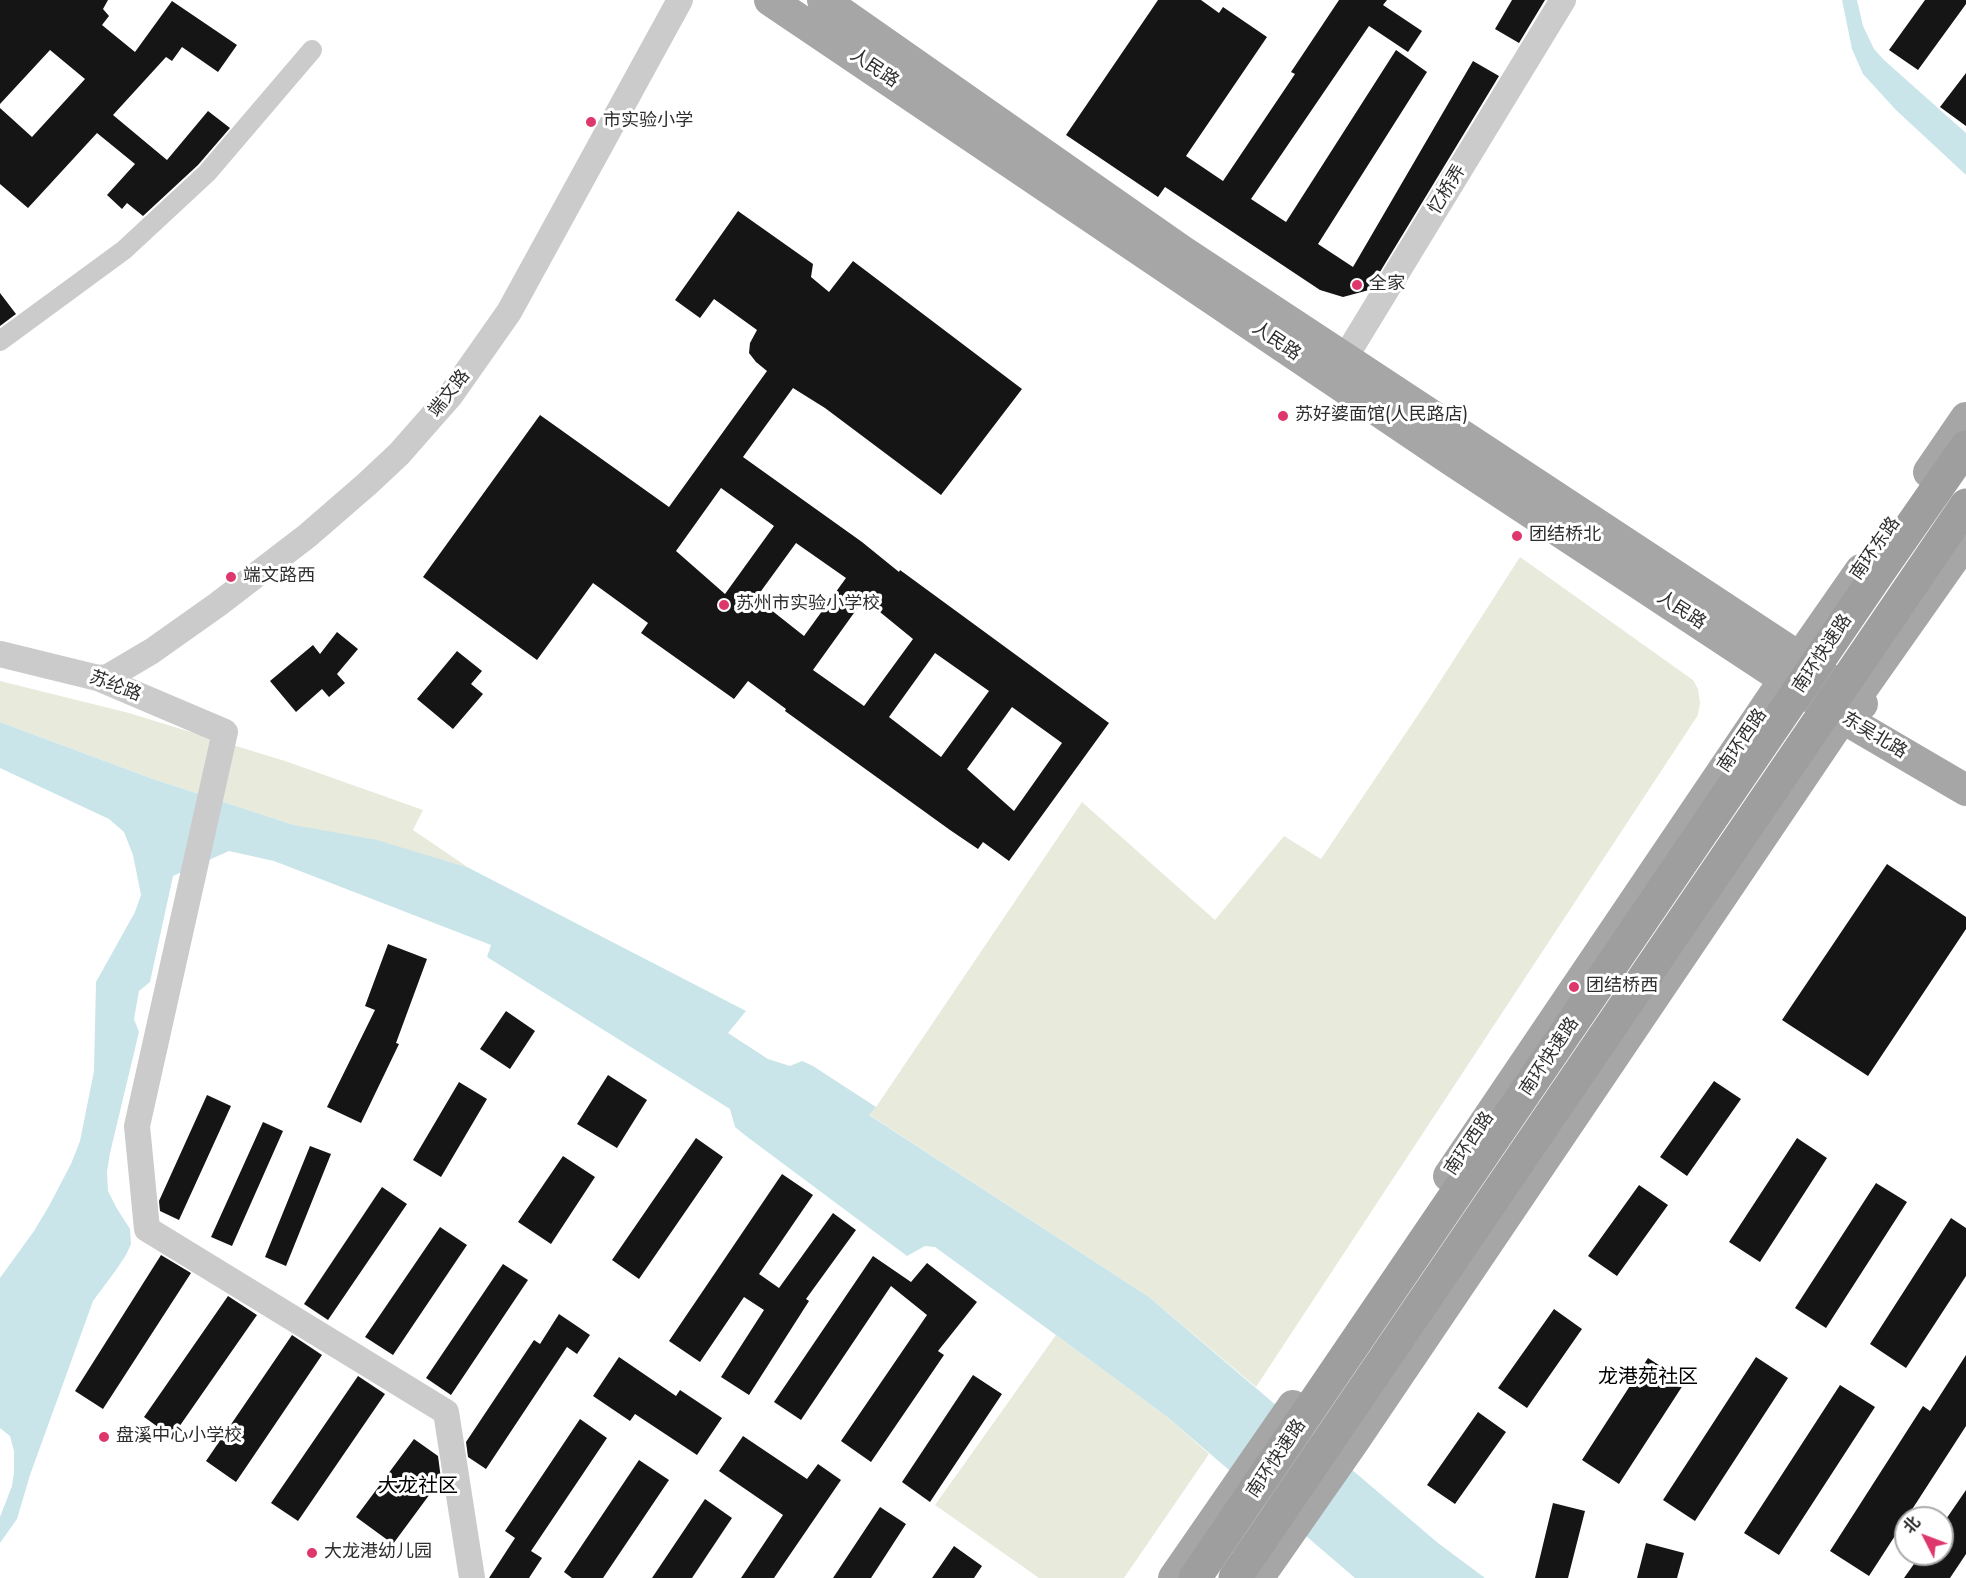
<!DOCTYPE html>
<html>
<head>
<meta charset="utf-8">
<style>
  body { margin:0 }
  #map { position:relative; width:1966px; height:1578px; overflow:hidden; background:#fff; font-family:Jost,"Noto Sans SC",sans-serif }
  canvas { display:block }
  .north { position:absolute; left:1894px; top:1506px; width:60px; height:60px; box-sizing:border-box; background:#fff; border:2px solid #ababab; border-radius:50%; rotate:312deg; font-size:16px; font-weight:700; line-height:24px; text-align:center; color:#2e2e2e }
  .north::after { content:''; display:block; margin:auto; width:21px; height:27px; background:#de376c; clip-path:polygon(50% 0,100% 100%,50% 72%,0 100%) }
</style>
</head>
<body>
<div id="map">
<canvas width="1966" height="1578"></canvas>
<div class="north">北</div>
</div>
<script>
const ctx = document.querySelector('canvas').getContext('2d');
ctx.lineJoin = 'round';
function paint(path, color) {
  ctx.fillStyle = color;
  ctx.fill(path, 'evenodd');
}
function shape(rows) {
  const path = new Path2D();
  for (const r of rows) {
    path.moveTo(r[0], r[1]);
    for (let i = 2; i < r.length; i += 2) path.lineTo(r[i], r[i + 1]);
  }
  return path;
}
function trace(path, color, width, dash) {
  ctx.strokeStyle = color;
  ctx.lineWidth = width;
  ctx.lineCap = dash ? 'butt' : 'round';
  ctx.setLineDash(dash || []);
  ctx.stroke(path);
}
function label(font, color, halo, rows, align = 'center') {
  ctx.font = font + ' Jost,"Noto Sans SC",sans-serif';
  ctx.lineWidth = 6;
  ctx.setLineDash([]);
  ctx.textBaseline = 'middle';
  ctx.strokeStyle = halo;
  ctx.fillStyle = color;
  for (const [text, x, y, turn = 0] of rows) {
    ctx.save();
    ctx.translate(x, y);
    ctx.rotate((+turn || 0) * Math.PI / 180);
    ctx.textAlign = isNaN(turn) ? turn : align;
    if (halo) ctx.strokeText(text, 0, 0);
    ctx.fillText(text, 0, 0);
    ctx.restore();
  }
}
paint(shape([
  [1520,557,1693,680,1698,689,1700,703,1698,715,1256,1387,1149,1297,868,1114,876,1107,1082,802,1215,920,1284,836,1321,859,1428,700],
  [0,681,129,713,285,761,423,810,413,830,469,868,294,825,153,779,0,722],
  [1056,1335,1166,1416,1209,1454,1124,1578,1039,1578,935,1505]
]), '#e8ebdc');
paint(shape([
  [1842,0,1857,0,1863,26,1874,49,1884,60,1966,133,1966,175,1896,110,1863,74,1852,49],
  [0,722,153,779,294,825,377,840,469,868,746,1011,728,1033,768,1059,790,1066,802,1061,813,1066,876,1107,869,1115,1149,1297,1438,1543,1485,1578,1355,1578,1166,1416,1056,1335,935,1247,925,1246,907,1256,746,1136,735,1127,730,1109,487,957,491,945,274,861,229,851,173,876,150,982,139,991,134,1019,139,1032,110,1153,107,1172,108,1191,116,1207,130,1229,131,1244,126,1255,116,1270,93,1301,30,1475,17,1519,0,1543,0,1517,12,1486,14,1472,14,1451,10,1436,0,1428,0,1278,34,1231,49,1206,71,1164,80,1141,94,1071,96,982,135,912,141,895,133,855,124,832,109,819,0,768]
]), '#c9e5ea');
paint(shape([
  [0,0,108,0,103,9,109,16,102,25,135,52,172,1,237,45,218,72,182,47,172,61,166,57,113,115,167,160,208,111,230,128,198,165,143,216,127,203,122,209,107,195,135,164,97,133,28,208,0,184,0,108,32,137,85,79,50,50,0,104],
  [1158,0,1201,0,1219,13,1223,7,1267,37,1186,156,1223,181,1295,74,1291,72,1339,0,1387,0,1383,5,1422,31,1408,52,1369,26,1251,199,1286,222,1396,50,1427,72,1318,244,1353,267,1473,61,1499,76,1369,290,1343,297,1320,290,1165,187,1158,197,1066,135],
  [1512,0,1545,0,1519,43,1495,29],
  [1925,0,1966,0,1966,4,1918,70,1889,50],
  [1966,73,1966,126,1940,107],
  [738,211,813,264,811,277,829,292,853,261,1022,389,941,495,825,408,793,388,743,457,862,542,899,572,900,570,1109,723,1009,861,983,842,978,849,950,830,785,711,786,709,748,681,734,699,641,633,648,623,593,583,537,660,423,577,540,415,669,507,767,371,756,362,749,353,750,343,757,330,714,299,700,318,675,300],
  [721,488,774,526,725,594,676,551],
  [796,543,846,578,804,636,756,598],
  [864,599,913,639,864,706,813,670],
  [935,653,989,691,941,757,889,717],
  [1012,707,1062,743,1014,811,967,769],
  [0,293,16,314,0,326],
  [337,632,358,649,337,674,345,683,329,697,322,689,296,712,270,681,313,645,320,654],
  [457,651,482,671,471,684,483,694,453,729,417,699],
  [1887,864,1966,917,1966,929,1868,1076,1782,1020],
  [388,944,427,959,396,1043,399,1044,361,1123,327,1107,375,1010,365,1006],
  [506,1011,535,1031,510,1069,480,1049],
  [608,1075,647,1100,617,1148,577,1124],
  [1714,1081,1741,1099,1687,1176,1660,1157],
  [459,1082,487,1099,441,1177,413,1160],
  [207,1095,231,1106,179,1220,160,1211,159,1201],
  [263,1122,283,1131,232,1246,211,1237],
  [696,1138,723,1157,639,1279,612,1260],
  [1797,1138,1827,1158,1760,1262,1729,1242],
  [310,1146,331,1154,286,1266,265,1257],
  [563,1156,595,1177,551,1244,518,1222],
  [782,1174,813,1195,759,1274,779,1288,833,1213,856,1230,806,1299,809,1301,749,1395,721,1377,764,1310,744,1297,700,1362,669,1341],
  [1876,1183,1907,1202,1826,1328,1795,1308],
  [1639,1185,1668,1205,1617,1276,1588,1256],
  [382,1187,407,1204,328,1320,304,1304],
  [1951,1218,1966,1228,1966,1276,1906,1368,1870,1344],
  [440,1227,467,1245,393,1355,365,1337],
  [161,1255,191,1273,103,1409,75,1391],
  [873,1256,911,1282,927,1263,977,1302,938,1351,944,1355,871,1462,841,1441,927,1315,891,1286,801,1420,774,1402],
  [503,1264,528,1280,451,1395,426,1378],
  [228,1296,257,1315,172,1437,144,1417],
  [1554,1309,1582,1329,1527,1408,1498,1388],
  [559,1314,590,1335,577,1354,567,1347,486,1469,468,1457,466,1442,534,1340,540,1344],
  [292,1335,322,1355,236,1482,206,1461],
  [1966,1355,1966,1426,1869,1576,1830,1551,1923,1406,1930,1411],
  [619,1357,676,1396,680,1390,722,1418,697,1455,635,1414,630,1421,593,1396],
  [1756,1357,1788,1378,1695,1521,1663,1500],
  [1648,1358,1685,1382,1619,1484,1582,1460],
  [973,1375,1002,1394,930,1502,902,1482],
  [358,1376,385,1394,298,1521,271,1503],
  [1840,1385,1875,1407,1779,1555,1744,1533],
  [1478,1412,1506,1432,1455,1504,1427,1485],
  [580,1419,607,1438,531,1551,542,1558,529,1578,489,1578,515,1538,505,1531],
  [743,1436,807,1479,818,1464,841,1480,774,1578,741,1578,783,1515,719,1471],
  [414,1439,438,1456,441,1479,393,1544,356,1517],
  [639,1460,669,1480,603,1578,572,1578,564,1572],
  [1966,1490,1966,1554,1950,1578,1904,1578,1921,1554,1942,1554,1942,1525],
  [705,1499,732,1518,692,1578,652,1578],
  [1553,1503,1585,1511,1568,1578,1535,1578],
  [880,1507,906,1524,871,1578,833,1578],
  [1646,1543,1684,1553,1677,1578,1637,1578],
  [954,1546,982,1566,974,1578,932,1578]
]), '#151515');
trace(shape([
  [0,341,124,250,207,173,312,50]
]), '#cbcbcb', 20);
trace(shape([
  [1335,374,1563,0],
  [0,654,98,678,225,732,137,1126,147,1229,446,1412,472,1578],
  [98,678,108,677,152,651,217,605,307,536,367,484,399,454,450,396,509,312,680,0]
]), '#cbcbcb', 26);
trace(shape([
  [770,0,1450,459,1843,718,1966,790],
  [823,0,1182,251,1800,658,1862,704],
  [1929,472,1966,418],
  [1449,1176,1785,679,1861,570],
  [1174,1578,1293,1406],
  [1258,1578,1353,1442,1854,700,1966,541]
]), '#a6a6a6', 32);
trace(shape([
  [1195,1578,1881,569,1966,447],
  [1235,1578,1966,505]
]), '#9e9e9e', 33);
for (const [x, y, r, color] of [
  [591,122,6,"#de376c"],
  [1357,285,6,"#de376c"],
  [1283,416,6,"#de376c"],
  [1517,536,6,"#de376c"],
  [231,577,6,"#de376c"],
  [724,605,6,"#de376c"],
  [1574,987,6,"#de376c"],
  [104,1437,6,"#de376c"],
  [312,1553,6,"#de376c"]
]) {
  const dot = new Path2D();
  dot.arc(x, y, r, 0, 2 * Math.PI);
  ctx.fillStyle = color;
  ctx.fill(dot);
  trace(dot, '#fff', 2);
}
label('18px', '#2e2e2e', '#fff', [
  ["人民路",874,69,34],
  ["忆桥弄",1448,190,-59],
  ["人民路",1276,342,34],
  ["端文路",450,394,-52],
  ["南环东路",1876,549,-55],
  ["人民路",1681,611,33],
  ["南环快速路",1823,654,-56],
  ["苏纶路",115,687,21],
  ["东吴北路",1874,736,31],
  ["南环西路",1743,741,-56],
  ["南环快速路",1550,1057,-56],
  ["南环西路",1470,1144,-56],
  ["南环快速路",1277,1459,-56]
]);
label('18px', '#2e2e2e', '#fff', [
  ["市实验小学",603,122],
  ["全家",1369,285],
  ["苏好婆面馆(人民路店)",1295,416],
  ["团结桥北",1529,536],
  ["端文路西",243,577],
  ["苏州市实验小学校",736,605],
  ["团结桥西",1586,987],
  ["盘溪中心小学校",116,1437],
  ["大龙港幼儿园",324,1553]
], 'left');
label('20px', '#000', '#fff', [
  ["龙港苑社区",1648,1378],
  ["大龙社区",418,1487]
]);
</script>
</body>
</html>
